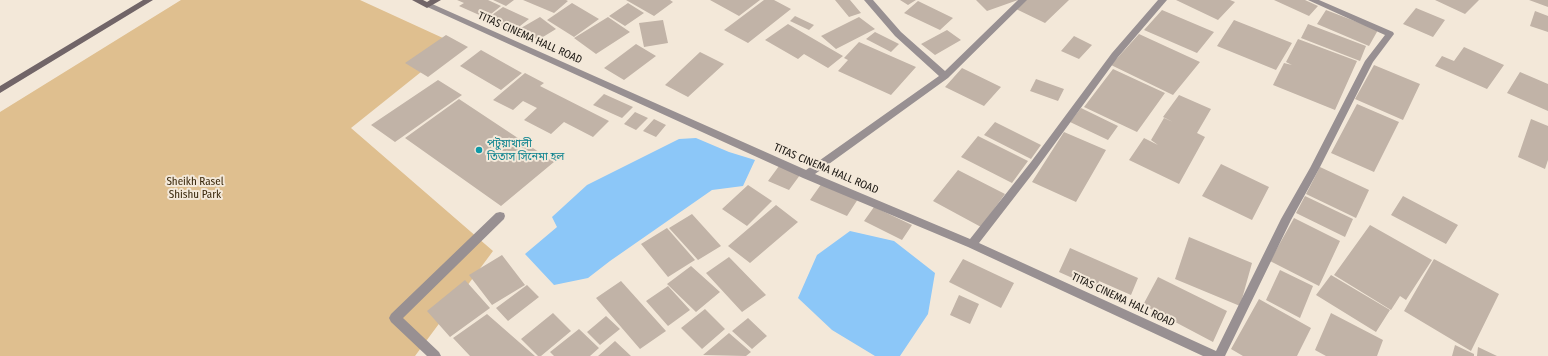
<!DOCTYPE html>
<html>
<head>
<meta charset="utf-8">
<style>
  body { margin:0 }
  canvas { display:block; background:#f3e8d9 }
</style>
</head>
<body>
<canvas width="1548" height="356"></canvas>
<script>
const ctx = document.querySelector('canvas').getContext('2d');
ctx.lineJoin = 'round';
function paint(path, color) {
  ctx.fillStyle = color;
  ctx.fill(path, 'evenodd');
}
function shape(rows) {
  const path = new Path2D();
  for (const r of rows) {
    path.moveTo(r[0], r[1]);
    for (let i = 2; i < r.length; i += 2) path.lineTo(r[i], r[i + 1]);
  }
  return path;
}
function trace(path, color, width, dash) {
  ctx.strokeStyle = color;
  ctx.lineWidth = width;
  ctx.lineCap = dash ? 'butt' : 'round';
  ctx.setLineDash(dash || []);
  ctx.stroke(path);
}
function label(font, color, halo, rows, align = 'center') {
  ctx.font = font + ' "Fira Sans Condensed","Noto Sans Bengali",sans-serif';
  ctx.lineWidth = 4;
  ctx.setLineDash([]);
  ctx.textBaseline = 'middle';
  ctx.strokeStyle = halo;
  ctx.fillStyle = color;
  for (const [text, x, y, turn = 0] of rows) {
    ctx.save();
    ctx.translate(x, y);
    ctx.rotate((+turn || 0) * Math.PI / 180);
    ctx.textAlign = isNaN(turn) ? turn : align;
    if (halo) ctx.strokeText(text, 0, 0);
    ctx.fillText(text, 0, 0);
    ctx.restore();
  }
}
paint(shape([
  [181,0,360,0,456,44,351,128,493,251,415,356,0,356,0,112]
]), '#dfbf8f');
paint(shape([
  [696,138,729,152,755,160,743,186,712,190,610,261,588,278,554,285,525,254,557,227,552,217,587,185,679,139],
  [850,231,894,241,935,273,928,314,900,356,875,356,832,330,798,298,817,255]
]), '#8cc7f8');
paint(shape([
  [457,0,488,0,501,6,486,18,459,6,464,3],
  [493,0,514,0,506,6],
  [523,0,566,0,568,1,554,13],
  [626,0,670,0,673,2,654,16],
  [710,0,760,0,739,16],
  [764,0,774,0,791,9,748,43,724,30],
  [835,0,850,0,861,13,849,17],
  [900,0,916,0,908,5],
  [976,0,1018,0,987,11],
  [1026,0,1069,0,1045,23,1016,9],
  [1176,0,1230,0,1235,2,1218,20],
  [1274,0,1305,0,1318,6,1309,16],
  [1435,0,1479,0,1465,14],
  [1529,0,1548,0,1548,7],
  [918,1,953,18,940,30,904,13],
  [572,3,599,19,574,37,547,20],
  [628,3,644,13,625,26,609,16],
  [503,7,529,19,511,33,485,20],
  [1416,8,1445,20,1433,37,1403,24],
  [1162,10,1214,32,1197,53,1144,30],
  [1326,10,1378,30,1369,46,1317,24],
  [1535,11,1548,16,1548,32,1530,26],
  [795,16,814,25,809,30,790,21],
  [540,17,556,29,538,40,521,28],
  [608,17,630,32,596,54,574,38],
  [859,17,875,29,836,49,821,36],
  [663,20,668,43,644,47,639,23],
  [1234,20,1292,43,1276,70,1217,46],
  [788,24,843,56,828,68,804,54,798,59,765,40],
  [1308,24,1366,46,1360,61,1301,38],
  [947,30,961,40,935,55,921,44],
  [875,32,899,44,891,52,866,39],
  [1139,34,1200,62,1173,95,1111,65],
  [446,35,468,47,428,77,405,63],
  [1074,36,1092,45,1079,59,1061,51],
  [1298,39,1357,61,1335,110,1273,85,1284,63,1292,65,1286,62],
  [859,42,916,67,891,95,838,71,848,60,844,58],
  [636,44,656,56,624,80,604,68],
  [1464,47,1504,65,1487,89,1435,66,1442,56,1454,61],
  [481,50,522,73,501,90,460,66],
  [700,52,724,64,688,97,665,85],
  [1374,65,1420,84,1403,120,1355,99],
  [962,68,1001,87,984,106,945,87],
  [1113,69,1165,93,1137,132,1084,107],
  [1520,72,1548,84,1548,111,1507,93],
  [525,73,544,83,540,86,609,121,593,137,564,122,551,134,524,120,537,108,523,101,513,110,493,100],
  [1036,79,1064,89,1058,101,1030,91],
  [438,80,462,95,395,142,371,125],
  [604,94,633,107,622,118,593,105],
  [1179,95,1211,109,1197,133,1205,137,1179,184,1129,160,1144,138,1158,145,1151,140,1164,118,1173,122,1163,117],
  [459,99,554,162,501,206,405,138],
  [1357,104,1399,122,1374,172,1331,153],
  [1081,108,1118,126,1108,140,1070,122],
  [635,112,648,118,636,130,624,124],
  [654,119,666,125,656,137,643,131],
  [1531,119,1548,126,1548,160,1545,169,1518,157],
  [995,122,1041,145,1031,159,984,135],
  [1064,132,1106,150,1076,202,1032,182],
  [978,136,1028,161,1012,183,961,157],
  [1221,164,1269,187,1252,220,1202,196],
  [779,166,800,175,789,190,768,181],
  [1320,167,1369,190,1356,218,1306,194],
  [958,170,1005,194,981,227,933,201],
  [822,183,858,199,847,216,810,200],
  [748,185,772,201,747,226,722,209],
  [1305,196,1353,219,1345,237,1296,213],
  [1403,196,1458,225,1446,244,1391,215],
  [776,205,798,222,750,263,728,246],
  [874,207,912,225,902,240,864,221],
  [692,214,721,246,698,260,669,228],
  [1294,218,1340,241,1319,286,1270,261],
  [1370,225,1432,260,1406,300,1400,296,1391,310,1334,275],
  [667,228,695,260,668,277,641,244],
  [1189,237,1252,263,1240,306,1175,279],
  [1070,248,1138,278,1131,295,1099,281,1097,289,1059,272],
  [502,255,525,285,492,305,469,275],
  [729,257,766,295,742,312,706,273],
  [963,259,1014,283,1001,308,949,282],
  [1434,259,1499,294,1471,351,1404,311],
  [691,266,720,292,696,312,667,284],
  [1280,270,1313,286,1300,318,1266,300],
  [1331,275,1390,310,1376,332,1316,295],
  [1158,277,1227,311,1213,342,1143,305],
  [465,280,490,308,450,337,427,311],
  [621,281,666,331,640,349,596,298],
  [527,285,539,297,508,321,496,308],
  [668,286,690,310,668,326,646,301],
  [959,295,979,304,970,324,950,315],
  [1259,299,1311,328,1297,356,1243,356,1231,349],
  [705,309,725,329,702,349,681,328],
  [553,313,571,331,541,356,538,356,521,339],
  [1331,313,1383,340,1377,356,1326,356,1315,350],
  [487,314,535,356,470,356,453,338],
  [606,316,620,329,600,345,587,332],
  [748,318,767,336,752,349,732,331],
  [579,329,599,348,590,356,554,356,550,352],
  [729,333,751,352,746,356,703,355],
  [615,341,631,356,598,356],
  [1455,345,1474,354,1474,356,1452,356],
  [1478,347,1497,356,1477,356]
]), '#c1b3a7');
paint(shape([
  [864,0,873,0,901,32,945,71,1018,0,1027,0,948,78,815,174,970,239,1031,162,1112,53,1158,0,1167,0,1118,57,1037,168,979,243,1216,351,1281,219,1310,168,1365,61,1385,35,1308,0,1319,0,1393,32,1394,34,1373,62,1319,169,1291,220,1225,356,1203,356,968,247,803,178,423,5,424,3,430,3,806,170,939,76,895,36,864,0],
  [500,212,504,213,505,216,504,219,403,318,439,352,441,356,427,356,391,322,389,318,391,314,496,213,500,212]
]), '#989092');
paint(shape([
  [143,0,153,0,0,93,0,86,143,0],
  [412,0,423,0,427,2,430,0,441,0,427,8,412,0]
]), '#716568');
for (const [x, y, r, color] of [
  [479,150,4,"#0f9aa8"]
]) {
  const dot = new Path2D();
  dot.arc(x, y, r, 0, 2 * Math.PI);
  ctx.fillStyle = color;
  ctx.fill(dot);
  trace(dot, '#f3e8d9', 1.5);
}
label('11px', '#1b1712', '#f3e8d9', [
  ["TITAS CINEMA HALL ROAD",530,38,24],
  ["TITAS CINEMA HALL ROAD",826,169,23],
  ["TITAS CINEMA HALL ROAD",1123,300,25]
]);
label('11px', '#0d838f', '#f3e8d9', [
  ["পটুয়াখালী",487,144],
  ["তিতাস সিনেমা হল",487,157]
], 'left');
label('11px', '#39270b', '#f3e8d9', [
  ["Sheikh Rasel",195,182],
  ["Shishu Park",195,195]
]);
</script>
</body>
</html>
